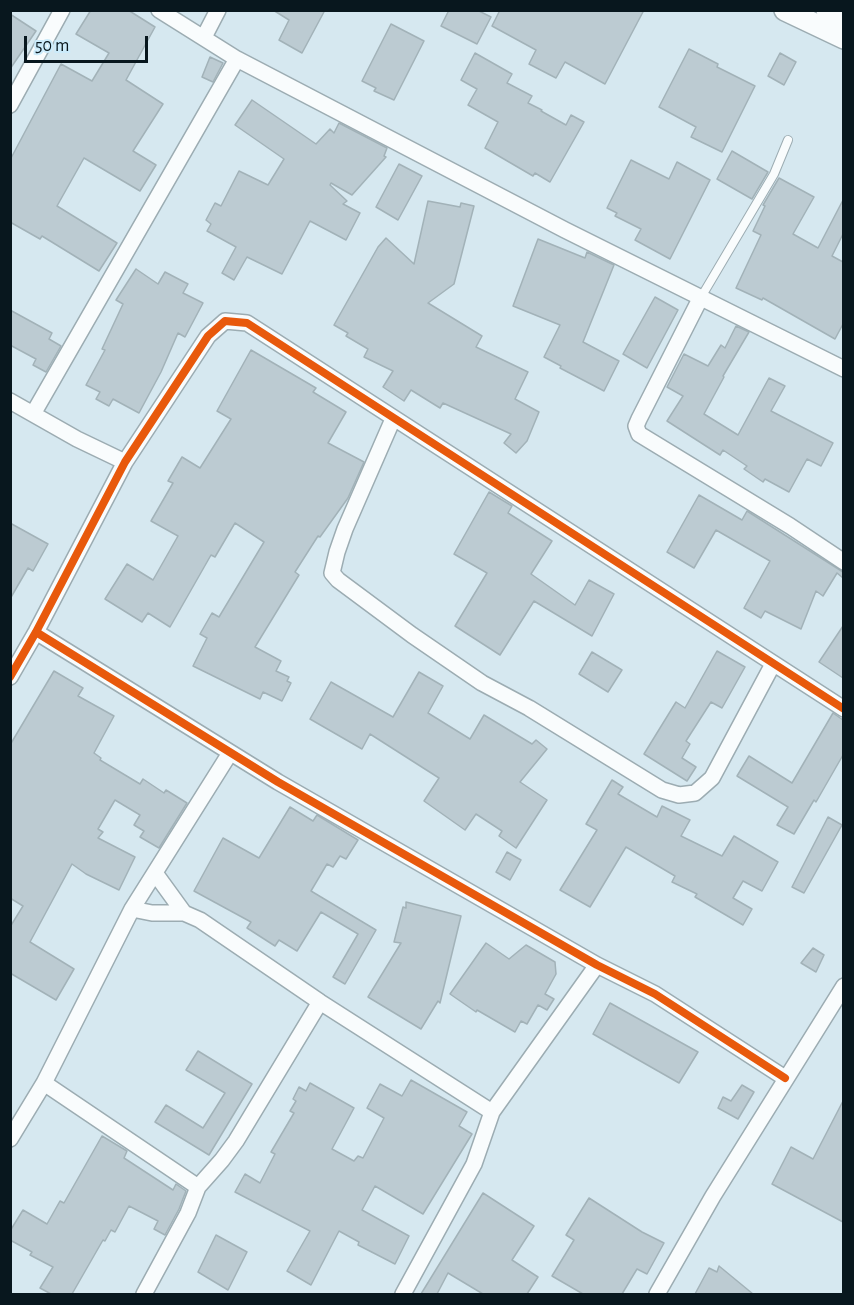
<!DOCTYPE html>
<html>
<head>
<meta charset="utf-8">
<style>
  body { margin:0 }
  #map { position:relative; width:854px; height:1305px; overflow:hidden; background:#d6e8f0; font-family:"Alegreya Sans",sans-serif }
  canvas { display:block }
  .frame { position:absolute; inset:0; border:12px solid #08171e; pointer-events:none }
  .scale { position:absolute; left:24px; top:36px; width:124px; height:27px; box-sizing:border-box; border:3px solid #08171e; border-top:0; padding-left:8px; font-size:18px; line-height:21px; white-space:nowrap; color:#08171e; -webkit-text-stroke:4px #cbebfb; paint-order:stroke }
</style>
</head>
<body>
<div id="map">
<canvas width="854" height="1305"></canvas>
<div class="frame"></div>
<div class="scale">50 m</div>
</div>
<script>
const ctx = document.querySelector('canvas').getContext('2d');
ctx.lineJoin = 'round';
function paint(path, color) {
  ctx.fillStyle = color;
  ctx.fill(path, 'evenodd');
}
function shape(rows) {
  const path = new Path2D();
  for (const r of rows) {
    path.moveTo(r[0], r[1]);
    for (let i = 2; i < r.length; i += 2) path.lineTo(r[i], r[i + 1]);
  }
  return path;
}
function trace(path, color, width, dash) {
  ctx.strokeStyle = color;
  ctx.lineWidth = width;
  ctx.lineCap = dash ? 'butt' : 'round';
  ctx.setLineDash(dash || []);
  ctx.stroke(path);
}
const building = shape([
  [91,10,128,10,155,27,126,80,163,104,133,151,156,165,140,191,84,158,57,206,117,243,99,271,42,236,40,239,10,222,10,160,61,64,92,81,109,53,76,34,91,10],
  [273,10,325,10,302,53,279,40,289,20,273,10],
  [449,10,477,10,491,17,477,44,441,26,449,10],
  [500,10,644,10,605,84,565,62,556,78,529,64,536,50,492,26,500,10],
  [10,14,36,31,10,69,10,14],
  [391,24,424,41,394,100,374,91,376,88,362,81,391,24],
  [689,49,718,64,717,67,755,86,722,152,691,137,696,127,659,107,689,49],
  [475,53,512,74,507,83,532,96,528,103,542,110,541,111,566,125,571,115,584,122,550,182,535,173,533,176,485,148,498,122,468,105,477,89,461,80,475,53],
  [780,53,796,62,784,85,768,76,780,53],
  [210,57,223,63,213,82,202,77,210,57],
  [252,100,316,144,330,129,334,133,339,123,387,148,384,156,386,157,352,195,331,183,330,185,347,201,343,204,360,213,346,240,310,221,282,274,247,257,234,280,222,273,236,247,207,231,211,224,206,220,215,203,221,206,239,171,268,185,284,159,235,125,252,100],
  [732,151,768,172,752,199,717,179,732,151],
  [631,160,669,179,677,162,710,180,670,259,635,240,641,229,615,216,617,213,607,208,631,160],
  [399,164,422,176,398,220,376,207,399,164],
  [779,178,814,197,793,234,818,248,843,200,843,234,832,256,843,262,843,324,835,339,763,298,762,300,736,288,761,235,753,231,765,206,763,205,779,178],
  [428,201,460,207,461,203,474,206,454,284,428,303,482,336,476,347,528,372,515,399,539,412,527,441,516,453,504,443,511,434,443,403,440,408,411,390,404,401,383,387,393,371,364,357,368,349,346,336,348,333,334,325,378,247,386,238,414,264,428,201],
  [538,239,585,258,587,252,614,265,583,342,619,361,604,391,560,368,561,366,544,357,560,325,513,306,538,239],
  [136,269,158,284,165,272,188,284,183,293,203,303,185,337,178,333,161,372,139,413,113,399,109,406,96,399,100,392,86,385,105,350,102,349,123,304,116,300,136,269],
  [655,297,678,310,647,368,623,354,655,297],
  [10,310,52,333,49,339,61,346,46,372,33,365,36,359,10,345,10,310],
  [736,326,749,332,723,376,724,377,704,414,738,435,769,378,785,386,771,411,833,443,821,466,807,459,789,492,765,479,763,482,744,469,747,466,723,450,720,455,667,421,683,396,667,387,684,354,708,366,721,345,725,348,736,326],
  [251,350,316,388,313,392,346,412,328,443,364,462,348,498,320,537,318,536,295,572,299,575,255,647,281,661,276,671,289,677,287,681,291,683,282,701,263,692,260,699,193,666,207,638,200,634,212,613,219,617,264,542,235,523,215,557,211,555,170,627,148,613,142,622,105,599,127,564,153,580,178,536,151,521,173,483,168,481,182,457,200,468,231,419,217,411,251,350],
  [489,492,512,506,508,513,552,541,531,574,575,605,589,580,614,594,592,636,534,601,500,655,455,626,487,573,454,554,489,492],
  [699,495,742,520,747,511,843,572,843,578,837,573,823,596,816,591,801,629,765,611,761,618,744,608,770,561,716,530,694,568,667,552,699,495],
  [10,523,48,544,33,571,28,568,10,599,10,523],
  [843,626,843,678,819,662,843,626],
  [717,651,745,667,722,708,711,702,686,741,690,744,682,758,696,767,687,781,644,754,676,702,685,708,717,651],
  [592,652,622,670,608,692,579,674,592,652],
  [54,671,83,688,78,696,114,716,94,753,101,758,100,760,140,784,143,779,164,793,166,790,187,803,159,848,140,837,144,831,134,825,140,815,115,800,98,829,103,832,98,838,135,857,119,890,86,874,72,864,30,942,74,969,56,1000,10,973,10,927,23,906,10,898,10,745,54,671],
  [419,672,443,686,428,713,470,739,484,715,532,744,536,740,547,749,520,782,547,800,516,848,499,836,502,831,476,814,465,830,424,801,439,778,370,734,362,749,310,719,331,682,393,717,419,672],
  [833,713,843,720,843,755,816,802,814,800,794,834,777,825,788,807,737,776,749,756,792,783,833,713],
  [612,780,623,787,618,794,657,817,662,806,690,820,681,836,722,856,734,836,778,862,762,891,743,881,733,898,752,909,743,925,695,897,697,894,672,882,675,876,626,847,590,907,560,890,597,830,586,824,612,780],
  [290,807,313,821,317,815,358,840,346,859,340,856,333,867,327,864,311,891,376,930,345,984,333,977,358,934,321,912,297,951,279,940,275,946,247,928,251,922,194,891,223,838,259,858,290,807],
  [828,817,842,825,804,893,792,887,828,817],
  [507,852,521,860,510,880,496,872,507,852],
  [406,902,461,916,440,1003,438,1001,421,1029,368,997,401,943,394,942,403,907,406,908,406,902],
  [486,943,509,959,526,945,555,962,556,974,545,994,554,999,547,1010,538,1005,527,1024,521,1021,515,1032,477,1010,476,1012,450,994,486,943],
  [813,948,824,955,816,972,801,963,813,948],
  [610,1003,698,1052,679,1083,593,1034,610,1003],
  [198,1051,252,1084,209,1155,155,1122,166,1105,203,1128,225,1093,186,1070,198,1051],
  [411,1080,467,1112,459,1126,472,1134,423,1214,375,1186,362,1210,409,1236,395,1264,358,1245,359,1242,339,1231,311,1285,287,1271,310,1231,235,1192,245,1174,260,1183,275,1154,271,1152,294,1113,290,1111,296,1101,293,1099,299,1087,306,1091,310,1083,354,1108,332,1149,354,1161,358,1156,363,1158,384,1118,367,1108,380,1084,402,1096,411,1080],
  [742,1085,754,1092,738,1119,718,1108,723,1097,731,1101,742,1085],
  [843,1101,843,1222,772,1184,791,1147,813,1159,843,1101],
  [102,1136,127,1151,124,1158,173,1190,176,1184,186,1191,179,1209,165,1235,154,1229,158,1221,129,1206,115,1232,111,1230,105,1241,103,1240,72,1294,51,1294,40,1288,53,1267,30,1255,32,1252,10,1240,10,1231,23,1210,47,1224,60,1201,64,1203,102,1136],
  [483,1193,534,1226,512,1260,538,1277,527,1294,483,1294,448,1273,437,1294,421,1294,483,1193],
  [589,1198,642,1232,664,1243,647,1274,637,1269,622,1294,583,1294,552,1276,574,1240,566,1235,589,1198],
  [216,1235,247,1252,228,1290,198,1272,216,1235],
  [719,1266,753,1294,695,1294,709,1268,717,1272,719,1266]
]);
paint(building, '#bccbd2');
trace(building, '#a2b2b8', 1.5);
const service = shape([
  [700,299,774,174,788,140]
]);
const minor = shape([
  [159,10,237,59,565,230,844,369],
  [204,37,218,10],
  [10,105,62,10],
  [700,299,639,419,636,426,639,434,790,526,844,562],
  [10,401,77,439,125,462],
  [33,414,237,59],
  [393,419,345,529,337,552,332,573,338,580,412,635,482,683,529,708,662,790,679,795,695,793,712,778,773,664],
  [36,632,278,782,597,965,655,994,785,1078],
  [10,677,36,632,125,462,208,336,225,321,247,323,844,709],
  [155,873,184,913],
  [132,909,152,913,184,913,200,920,320,1002,492,1112],
  [44,1083,198,1187,188,1213,144,1294],
  [10,1139,44,1083,132,909,230,753],
  [198,1187,222,1160,236,1141,320,1002],
  [403,1294,474,1164,492,1112,597,965],
  [657,1294,713,1196,844,986]
]);
const secondary = shape([
  [785,10,844,38],
  [827,10,844,19]
]);
trace(service, '#9cacb2', 10);
trace(minor, '#9cacb2', 18);
trace(secondary, '#9cacb2', 24);
trace(service, '#f9fcfd', 8);
trace(minor, '#f9fcfd', 15);
trace(secondary, '#f9fcfd', 21);
trace(shape([
  [36,632,278,782,597,965,655,994,785,1078],
  [10,677,36,632,125,462,208,336,225,321,247,323,844,709]
]), '#e8590c', 8);
</script>
</body>
</html>
